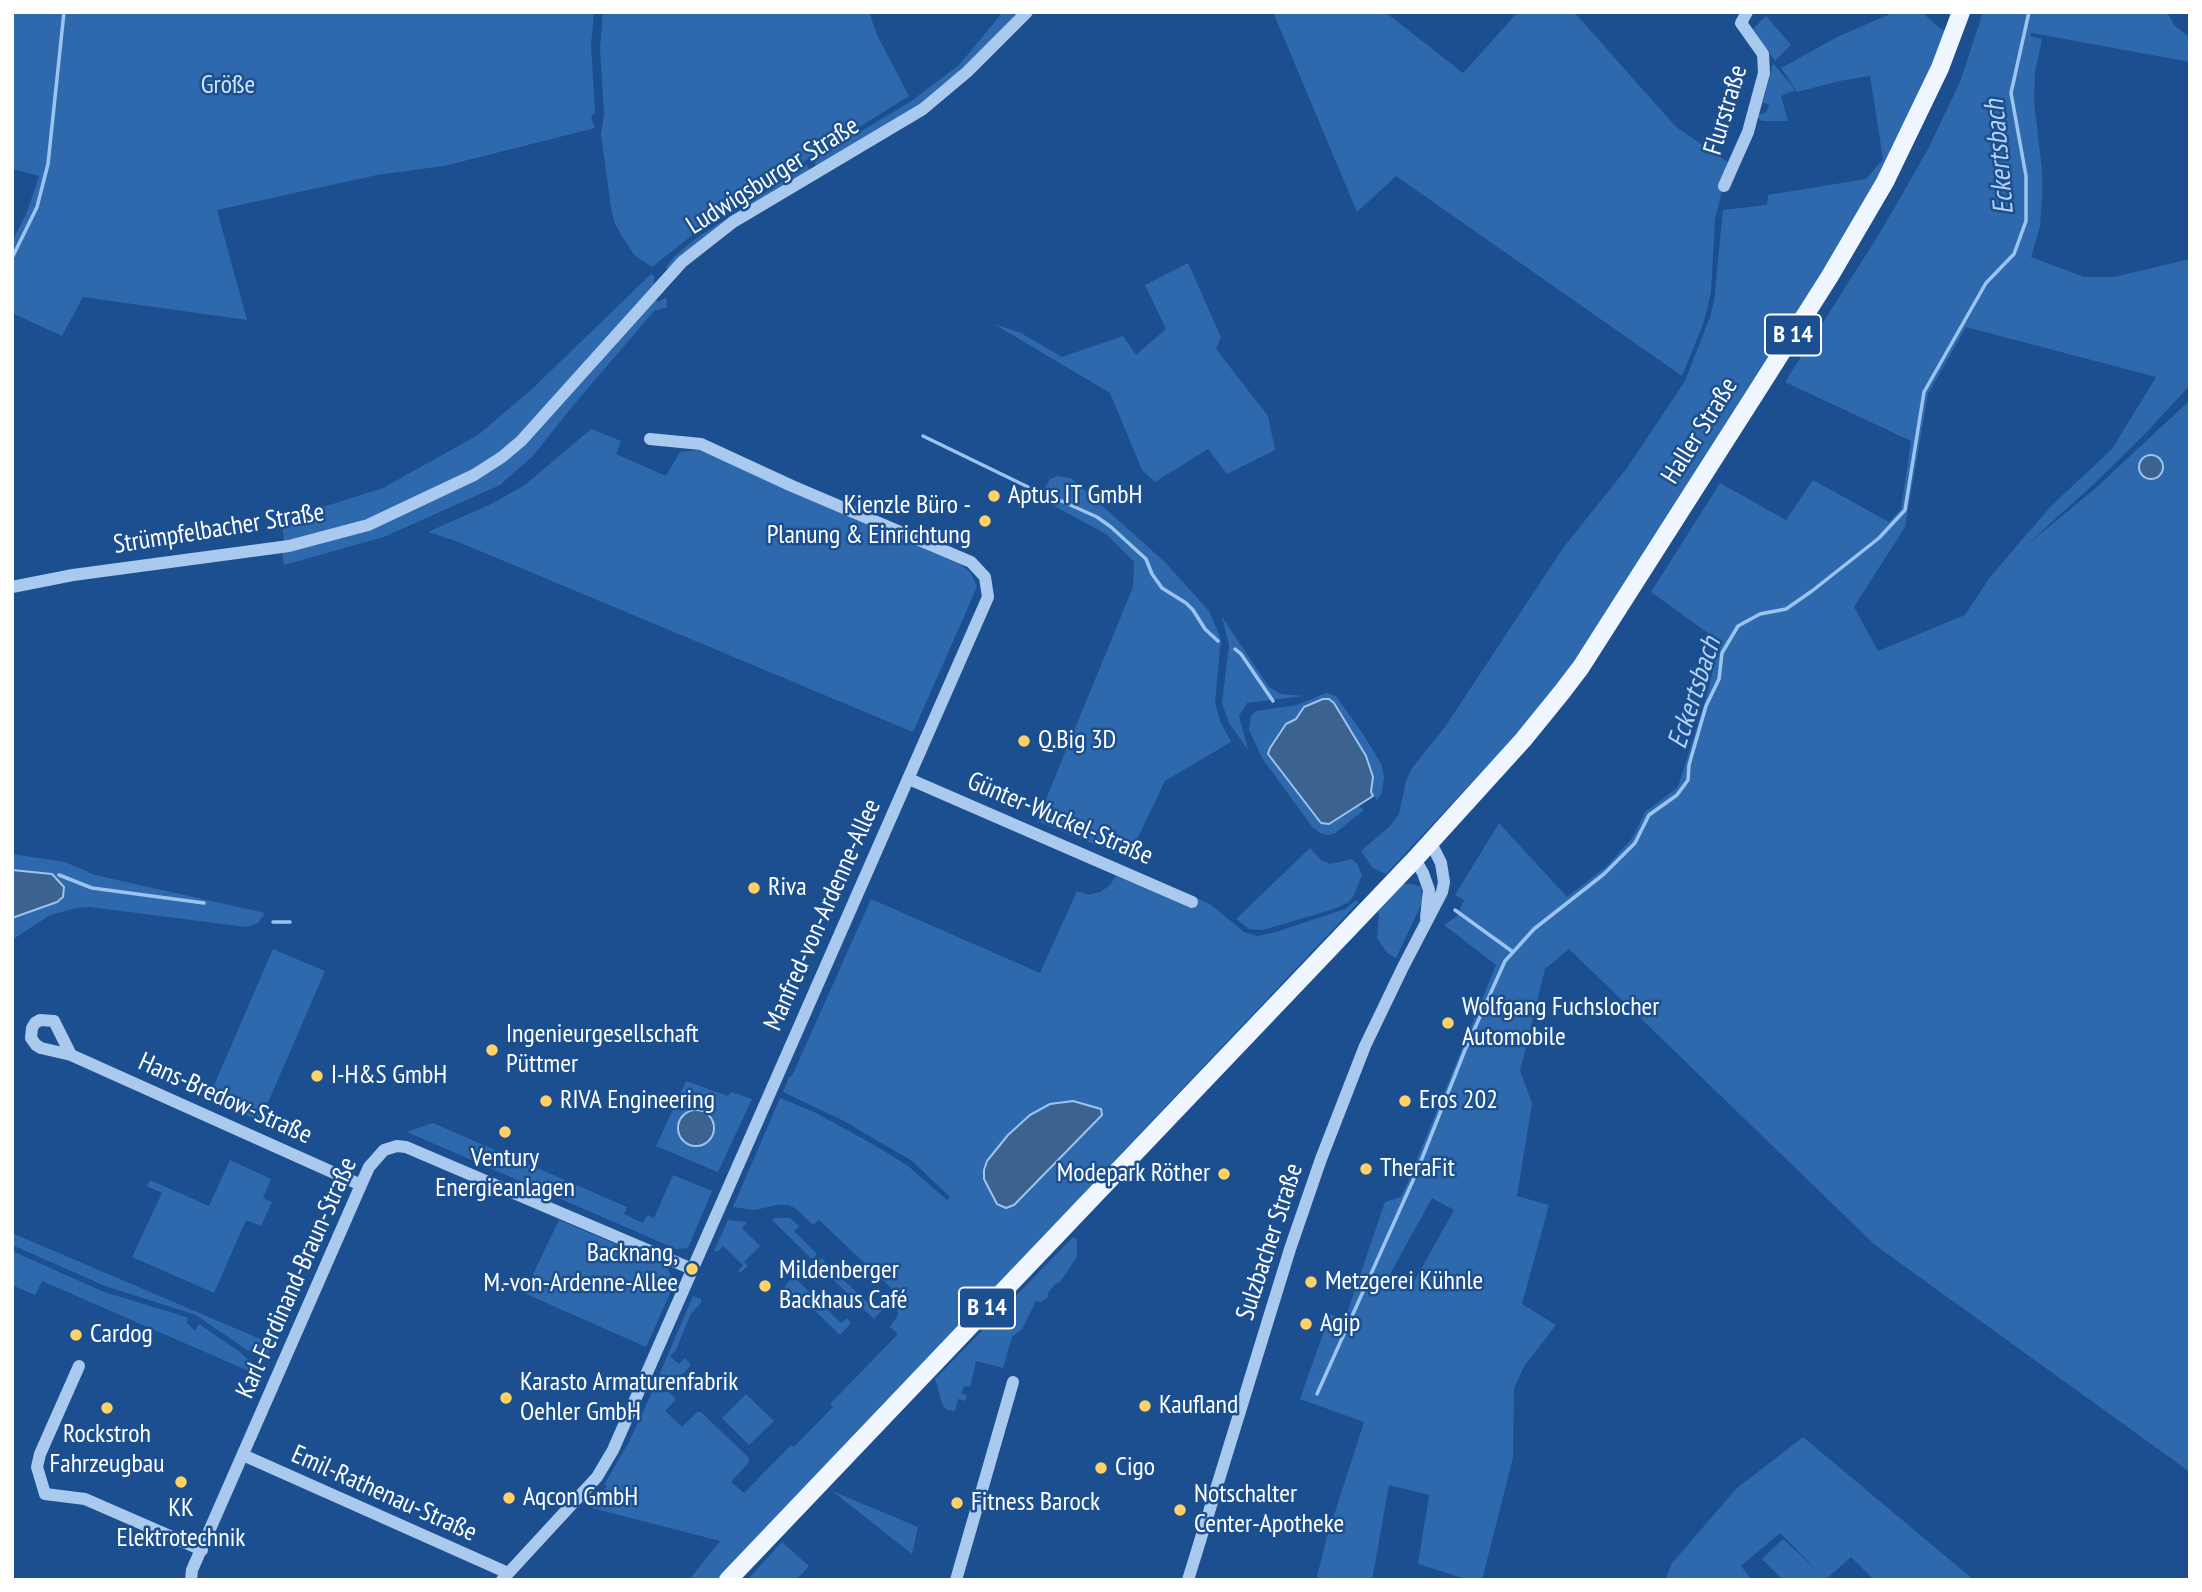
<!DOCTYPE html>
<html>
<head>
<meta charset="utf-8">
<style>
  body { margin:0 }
  #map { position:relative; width:2202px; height:1592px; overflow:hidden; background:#1b4f8f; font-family:"PT Sans Narrow",sans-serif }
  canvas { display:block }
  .frame { position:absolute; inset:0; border:14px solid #fff; pointer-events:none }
</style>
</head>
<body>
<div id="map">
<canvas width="2202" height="1592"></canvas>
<div class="frame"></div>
</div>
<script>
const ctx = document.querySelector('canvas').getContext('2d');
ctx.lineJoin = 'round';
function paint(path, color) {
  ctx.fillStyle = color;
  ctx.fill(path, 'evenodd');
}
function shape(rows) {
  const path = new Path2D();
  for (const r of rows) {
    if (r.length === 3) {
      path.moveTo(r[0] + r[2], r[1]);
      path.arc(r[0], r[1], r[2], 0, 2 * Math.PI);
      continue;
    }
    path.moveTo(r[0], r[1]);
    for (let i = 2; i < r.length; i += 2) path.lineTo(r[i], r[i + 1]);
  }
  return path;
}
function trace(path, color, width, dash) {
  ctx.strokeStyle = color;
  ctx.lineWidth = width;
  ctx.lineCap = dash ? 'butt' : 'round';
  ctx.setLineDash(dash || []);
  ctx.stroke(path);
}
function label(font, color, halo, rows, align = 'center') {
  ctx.font = font + ' "PT Sans Narrow",sans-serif';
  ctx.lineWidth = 5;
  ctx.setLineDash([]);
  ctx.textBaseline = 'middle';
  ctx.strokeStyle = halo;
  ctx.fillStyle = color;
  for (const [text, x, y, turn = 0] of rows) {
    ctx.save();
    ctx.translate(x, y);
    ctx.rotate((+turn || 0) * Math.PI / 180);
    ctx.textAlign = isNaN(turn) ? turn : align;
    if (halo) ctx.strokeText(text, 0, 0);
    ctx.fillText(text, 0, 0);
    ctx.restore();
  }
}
paint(shape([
  [12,12,594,12,591,45,595,112,591,117,595,128,444,166,377,175,217,210,247,320,83,297,62,336,12,313,12,242,27,212,39,176,12,169],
  [603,12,869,12,877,35,909,96,715,217,652,267,635,256,623,238,615,224,611,208,601,134,604,114,600,49],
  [1003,12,1022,12,938,93,817,168,813,160,910,102,959,65],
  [1273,12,1385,12,1463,73,1518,12,1574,12,1676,127,1729,163,1715,219,1711,292,1707,310,1702,327,1682,376,1396,176,1357,212],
  [1895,12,1922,12,1939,28,1948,31,1918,108,1826,267,1598,627,1536,714,1386,874,1373,868,1361,851,1390,826,1399,814,1406,781,1412,768,1445,727,1563,548,1627,468,1685,381,1710,317,1714,301,1723,210,1767,205,1768,195,1866,179,1883,159,1870,76,1839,81,1797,92,1781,68,1837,37],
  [1983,12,2167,12,2174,25,2190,38,2190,62,2043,35,2031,33,2030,36,2042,39,2035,72,2034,102,2042,170,2042,198,2040,226,2031,257,2084,277,2114,277,2190,259,2190,385,2145,434,2093,485,2022,549,2097,487,2190,400,2190,1472,1875,1245,1569,949,1545,969,1520,1071,1532,1103,1517,1196,1549,1205,1522,1304,1556,1325,1525,1365,1514,1388,1513,1458,1482,1580,1469,1580,1418,1564,1429,1495,1389,1485,1372,1580,1316,1580,1327,1537,1364,1422,1300,1399,1330,1314,1345,1319,1385,1202,1401,1197,1412,1173,1419,1178,1423,1170,1415,1164,1496,965,1444,925,1457,916,1464,900,1455,895,1499,823,1567,897,1607,866,1633,837,1645,812,1678,787,1709,688,1719,641,1651,592,1720,483,1786,520,1813,480,1889,522,1901,509,1911,441,1785,382,1881,231,1927,151,1960,82],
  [1966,327,2156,377,2112,449,2051,506,1990,577,1965,615,1878,651,1854,607,1905,527,1928,394],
  [2144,457,2162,464,2161,472,2156,477,2148,478,2139,470,2139,463],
  [1432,1198,1454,1210,1410,1289,1389,1276],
  [1766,16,1791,45,1775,61,1753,29],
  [1773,63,1795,90,1781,96,1788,121,1762,121,1757,117,1757,115,1766,113,1769,104,1763,103],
  [807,165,810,171,668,269,665,268,675,256,695,239],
  [1188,263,1221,337,1216,349,1268,416,1275,450,1227,474,1208,449,1155,482,1142,470,1110,393,994,324,1021,333,1062,357,1123,336,1136,355,1166,329,1145,285],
  [651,274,654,276,654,284,546,406,510,444,497,455,458,479,374,517,332,531,284,541,282,520,383,488,478,435,532,389],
  [666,297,667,307,654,311,571,408,533,456,500,485,384,537,284,565,282,552,359,533,489,472,654,299,659,302],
  [591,429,621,441,616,454,666,476,680,452,698,450,960,564,971,573,977,587,913,732,456,541,428,532,491,504,525,485],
  [1057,476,1071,478,1165,562,1209,611,1221,639,1215,702,1220,721,1231,742,1165,781,1128,858,1037,821,1133,587,1134,562,1106,534,1039,498,1050,479],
  [1222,617,1269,687,1281,694,1304,696,1247,703,1239,716,1248,750,1229,723,1222,703,1229,645],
  [1326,693,1336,696,1365,737,1381,764,1384,777,1382,793,1377,800,1371,792,1373,777,1366,756,1304,707,1296,719,1286,724,1270,748,1335,821,1357,805,1364,810,1334,834,1328,835,1322,834,1313,828,1262,758,1249,730,1251,716,1256,711,1297,705],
  [1310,848,1321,860,1330,864,1352,859,1357,864,1362,875,1354,895,1349,902,1334,909,1263,930,1249,929,1236,919],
  [12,854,65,862,95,875,265,913,258,923,246,927,90,907,77,908,50,915,12,940,12,918,57,902,52,874,12,870],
  [1116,876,1190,908,1195,897,1211,905,1244,932,1258,936,1276,932,1345,909,1356,900,1359,902,718,1580,689,1580,720,1541,592,1508,607,1486,604,1485,630,1440,652,1392,669,1392,676,1399,665,1411,682,1427,697,1412,701,1412,748,1457,749,1462,731,1482,744,1493,791,1445,794,1447,833,1407,830,1404,898,1334,890,1327,898,1315,897,1307,889,1298,894,1291,819,1220,813,1225,795,1208,788,1205,777,1205,755,1210,733,1207,780,1098,814,1112,876,1146,908,1166,947,1200,950,1197,912,1161,844,1121,783,1092,789,1077,792,1076,871,899,1040,973,1077,891,1089,895,1100,892,1109,886],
  [1402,884,1412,884,1421,887,1422,903,1396,958,1387,953,1377,938,1379,915,1377,910],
  [273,949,325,971,260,1121,208,1099],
  [686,1081,728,1096,731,1092,752,1099,718,1172,656,1146],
  [433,1123,627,1207,624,1214,643,1223,647,1215,654,1218,673,1175,712,1191,688,1248,676,1249,407,1132],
  [230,1160,271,1179,263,1198,272,1202,261,1226,246,1220,214,1293,132,1257,162,1193,147,1186,150,1180,209,1206],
  [775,1218,790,1218,799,1226,794,1231,817,1254,812,1259,772,1220],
  [559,1220,667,1266,673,1282,672,1289,646,1347,524,1293],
  [728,1220,747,1222,742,1228,760,1246,744,1262,748,1266,740,1273,738,1271,743,1265,723,1246,718,1251,714,1251],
  [12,1233,272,1344,266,1359,244,1348,196,1315,105,1286,12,1245],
  [1073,1237,1077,1239,1077,1257,1060,1282,1055,1284,1048,1293,1048,1297,1041,1302,1036,1301,1022,1329,1012,1337,1003,1368,976,1361,970,1387,964,1386,961,1394,967,1395,965,1401,958,1399,955,1411,948,1410,943,1406,935,1379],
  [12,1251,104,1292,180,1315,188,1318,187,1323,195,1331,199,1324,240,1352,258,1369,260,1376,42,1281,35,1295,12,1285],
  [821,1258,875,1310,881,1305,882,1310,874,1319,816,1263],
  [790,1263,800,1272,795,1278,841,1323,847,1318,851,1323,840,1335,796,1292,790,1298,782,1290,795,1273,788,1265],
  [693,1296,701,1299,701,1303,691,1313,676,1350,670,1356,679,1364,685,1358,691,1365,677,1381,657,1380],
  [746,1394,774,1421,749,1445,722,1418],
  [1803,1437,1974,1580,1874,1580,1851,1557,1825,1580,1783,1580,1762,1559,1783,1539,1820,1573,1780,1533,1741,1566,1752,1580,1665,1580,1672,1563,1737,1488],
  [832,1491,918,1527,912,1554,850,1505],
  [782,1542,809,1566,796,1580,747,1580]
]), '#2e69ad');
const water = shape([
  [2151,467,12],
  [1323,699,1329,699,1334,703,1366,756,1373,777,1371,792,1373,796,1329,824,1321,823,1268,754,1270,748,1286,724,1296,719,1304,707,1323,699],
  [12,870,52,874,64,887,63,897,57,902,12,918,12,870],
  [1073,1101,1101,1109,1102,1115,1014,1205,1006,1208,997,1204,984,1179,984,1170,987,1161,1008,1135,1030,1115,1050,1104,1073,1101],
  [696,1128,18]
]);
paint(water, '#3c6290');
trace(water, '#9cc4f0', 2);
trace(shape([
  [12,258,37,207,48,164,64,12],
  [923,436,1028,487],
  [1046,494,1097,517,1111,527,1146,559,1152,574,1162,588,1186,603,1193,610,1205,629,1218,641],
  [1235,649,1241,654,1273,701],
  [59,875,92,888,204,903],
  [1455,910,1513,952],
  [273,922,290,922],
  [1317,1394,1415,1176,1465,1050,1505,961,1534,929,1604,874,1635,843,1649,815,1677,795,1688,780,1689,765,1706,706,1719,679,1722,653,1738,626,1760,614,1786,609,1812,591,1879,538,1905,510,1924,392,1986,283,2014,254,2026,221,2026,176,2011,93,2029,12]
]), '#9cc4f0', 3.5);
trace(shape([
  [1724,186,1748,132,1764,73,1763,54,1741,23,1747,12],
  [12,587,73,575,289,546,368,525,474,475,502,457,521,441,682,262,733,222,923,109,967,72,1027,12],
  [909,779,1192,902],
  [1415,859,1423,873,1429,890,1426,918],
  [71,1055,54,1021,40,1020,35,1023,32,1028,31,1038,36,1045,41,1048,71,1055,361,1185],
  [79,1366,40,1454,37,1467,45,1494,85,1499,202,1550],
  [243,1455,508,1573],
  [191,1580,192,1570,361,1185,369,1167,384,1150,397,1146,406,1147,692,1269],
  [502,1580,597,1477,613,1450,988,597,985,577,971,562,792,486,701,444,650,439],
  [956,1580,1013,1382],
  [1188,1580,1290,1249,1321,1159,1365,1046,1403,967,1442,892,1444,882,1441,863,1434,849,1429,844]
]), '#a9c9ee', 12);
trace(shape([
  [728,1580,1415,859,1523,740,1562,692,1581,667,1759,388,1830,276,1885,182,1940,68,1961,12]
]), '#f0f6ff', 18);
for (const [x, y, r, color] of [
  [994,496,7,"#ffd166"],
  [985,521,7,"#ffd166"],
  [1024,741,7,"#ffd166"],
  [754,888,7,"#ffd166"],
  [1448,1023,7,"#ffd166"],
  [492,1050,7,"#ffd166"],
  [317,1076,7,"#ffd166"],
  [546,1101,7,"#ffd166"],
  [1405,1101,7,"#ffd166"],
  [505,1132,7,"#ffd166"],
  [1366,1169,7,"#ffd166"],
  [1224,1174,7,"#ffd166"],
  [692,1269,7,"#ffd166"],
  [1311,1282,7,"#ffd166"],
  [765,1286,7,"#ffd166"],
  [1306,1324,7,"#ffd166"],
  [76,1335,7,"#ffd166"],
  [506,1398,7,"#ffd166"],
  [1145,1406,7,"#ffd166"],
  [107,1408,7,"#ffd166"],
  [1101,1468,7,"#ffd166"],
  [181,1482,7,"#ffd166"],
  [509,1498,7,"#ffd166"],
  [957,1503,7,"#ffd166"],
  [1180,1510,7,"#ffd166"]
]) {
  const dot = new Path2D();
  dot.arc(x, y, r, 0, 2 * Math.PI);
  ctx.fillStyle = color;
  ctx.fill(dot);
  trace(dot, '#1b4f8f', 2.5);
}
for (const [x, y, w] of [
  [1793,335,56],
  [987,1308,56]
]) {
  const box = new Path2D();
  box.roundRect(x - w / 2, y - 20.5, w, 41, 5);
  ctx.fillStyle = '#1b4f8f';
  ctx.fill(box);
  trace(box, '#fff', 2);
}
label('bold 24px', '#fff', null, [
  ["B 14",1793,335],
  ["B 14",987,1308]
]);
label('26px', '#cfe3fa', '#1b4f8f', [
  ["Größe",228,86]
]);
label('26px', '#fff', '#1b4f8f', [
  ["Flurstraße",1726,110,-73],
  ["Ludwigsburger Straße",773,176,-32],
  ["Haller Straße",1700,431,-58],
  ["Strümpfelbacher Straße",219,529,-9],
  ["Günter-Wuckel-Straße",1060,819,23],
  ["Manfred-von-Ardenne-Allee",823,915,-66],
  ["Hans-Bredow-Straße",225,1099,24],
  ["Sulzbacher Straße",1270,1242,-72],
  ["Karl-Ferdinand-Braun-Straße",297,1278,-66],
  ["Emil-Rathenau-Straße",384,1494,24]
]);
label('26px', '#fff', '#1b4f8f', [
  ["Aptus IT GmbH",1008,496],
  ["Kienzle Büro -",971,506,"right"],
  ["Planung & Einrichtung",971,536,"right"],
  ["Q.Big 3D",1038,741],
  ["Riva",768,888],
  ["Wolfgang Fuchslocher",1462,1008],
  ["Automobile",1462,1038],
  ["Ingenieurgesellschaft",506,1035],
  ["Püttmer",506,1065],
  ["I-H&S GmbH",331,1076],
  ["RIVA Engineering",560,1101],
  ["Eros 202",1419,1101],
  ["Ventury",505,1159,"center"],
  ["Energieanlagen",505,1189,"center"],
  ["TheraFit",1380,1169],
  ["Modepark Röther",1210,1174,"right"],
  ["Backnang,",678,1254,"right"],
  ["M.-von-Ardenne-Allee",678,1284,"right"],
  ["Mildenberger",779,1271],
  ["Backhaus Café",779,1301],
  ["Metzgerei Kühnle",1325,1282],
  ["Agip",1320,1324],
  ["Cardog",90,1335],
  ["Karasto Armaturenfabrik",520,1383],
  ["Oehler GmbH",520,1413],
  ["Kaufland",1159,1406],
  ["Rockstroh",107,1435,"center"],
  ["Fahrzeugbau",107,1465,"center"],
  ["Cigo",1115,1468],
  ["Notschalter",1194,1495],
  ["Center-Apotheke",1194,1525],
  ["Aqcon GmbH",523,1498],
  ["Fitness Barock",971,1503],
  ["KK",181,1509,"center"],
  ["Elektrotechnik",181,1539,"center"]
], 'left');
label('italic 28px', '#b5d3f5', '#1b4f8f', [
  ["Eckertsbach",2000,157,-95],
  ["Eckertsbach",1695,693,-72]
]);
</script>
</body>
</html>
